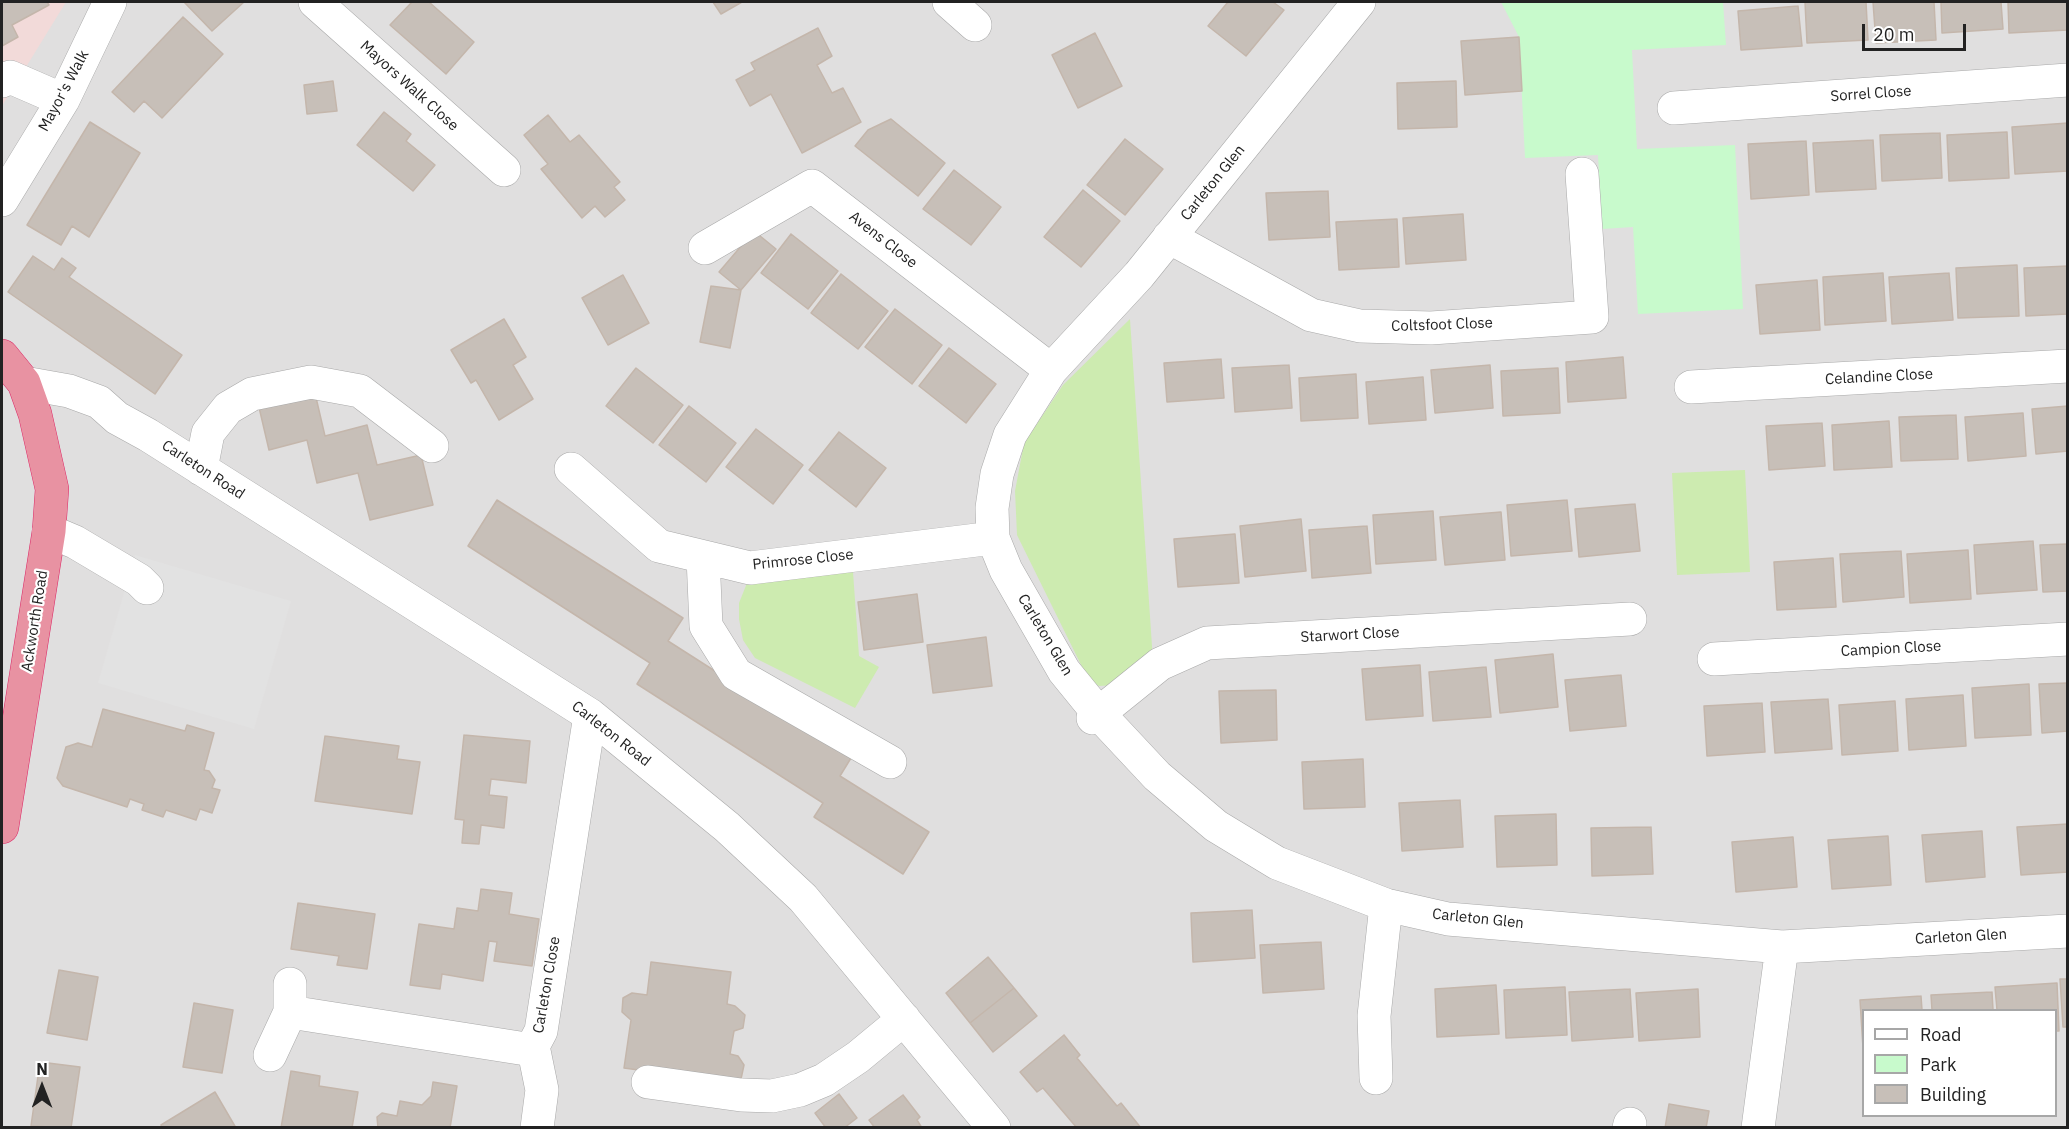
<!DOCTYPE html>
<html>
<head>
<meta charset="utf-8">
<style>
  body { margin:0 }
  #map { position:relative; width:2069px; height:1129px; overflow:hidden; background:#f2efe9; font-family:"IBM Plex Sans",sans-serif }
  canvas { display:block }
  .frame { position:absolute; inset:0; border:3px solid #222; pointer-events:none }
  .legend { position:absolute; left:1862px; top:1009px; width:195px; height:108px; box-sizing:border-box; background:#fff; border:2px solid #a7a7a7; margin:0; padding:8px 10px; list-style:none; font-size:18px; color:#222 }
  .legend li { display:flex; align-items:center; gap:12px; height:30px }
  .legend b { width:30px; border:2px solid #a7a7a7 }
  .north { position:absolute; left:12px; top:1057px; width:60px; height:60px; -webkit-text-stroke:4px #fff; paint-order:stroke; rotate:0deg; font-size:16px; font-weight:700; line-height:24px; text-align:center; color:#222 }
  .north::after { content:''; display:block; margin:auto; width:21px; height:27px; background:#222; clip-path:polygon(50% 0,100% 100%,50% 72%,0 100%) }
  .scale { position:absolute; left:1862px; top:24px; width:104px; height:27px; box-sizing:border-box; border:3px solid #222; border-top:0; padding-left:8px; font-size:18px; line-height:21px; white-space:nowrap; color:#222; -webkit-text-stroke:4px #fff; paint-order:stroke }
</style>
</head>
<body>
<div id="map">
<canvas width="2069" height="1129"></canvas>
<div class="frame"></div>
<ul class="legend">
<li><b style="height:8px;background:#fff"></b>Road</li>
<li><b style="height:16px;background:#c8facc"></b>Park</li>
<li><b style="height:16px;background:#c7bfb8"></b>Building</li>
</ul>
<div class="north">N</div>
<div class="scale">20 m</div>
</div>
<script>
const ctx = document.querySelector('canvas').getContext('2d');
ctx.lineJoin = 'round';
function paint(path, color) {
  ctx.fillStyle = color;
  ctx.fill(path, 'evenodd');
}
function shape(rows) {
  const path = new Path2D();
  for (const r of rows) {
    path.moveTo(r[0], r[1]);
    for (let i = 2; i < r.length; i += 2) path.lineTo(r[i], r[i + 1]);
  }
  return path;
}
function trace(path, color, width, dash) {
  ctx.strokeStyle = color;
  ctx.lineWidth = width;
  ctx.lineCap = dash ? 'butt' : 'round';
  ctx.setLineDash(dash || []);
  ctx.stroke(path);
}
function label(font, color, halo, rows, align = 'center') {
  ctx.font = font + ' "IBM Plex Sans",sans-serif';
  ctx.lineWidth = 4.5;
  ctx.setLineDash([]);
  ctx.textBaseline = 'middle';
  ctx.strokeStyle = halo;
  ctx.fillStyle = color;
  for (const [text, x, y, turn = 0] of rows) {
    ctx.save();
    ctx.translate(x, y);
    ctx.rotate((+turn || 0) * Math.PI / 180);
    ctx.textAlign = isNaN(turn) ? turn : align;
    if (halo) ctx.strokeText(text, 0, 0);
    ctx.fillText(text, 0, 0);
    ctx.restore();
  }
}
paint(shape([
  [2,2,2067,2,2067,1127,2,1128],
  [1864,1010,2056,1010,2056,1116,1864,1116]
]), '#e0dfdf');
paint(shape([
  [2,2,66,2,2,106]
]), '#f2dad9');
paint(shape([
  [1130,319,1153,661,1116,685,1099,686,1088,679,1017,535,1015,491,1024,443,1063,385],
  [1745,470,1750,572,1677,575,1672,473],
  [853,572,859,656,879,667,855,708,755,658,743,640,739,619,739,603,747,583]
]), '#cdebb0');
paint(shape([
  [1501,2,1723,2,1726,45,1632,50,1637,149,1735,145,1743,309,1638,314,1633,227,1602,229,1598,155,1525,158,1519,37]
]), '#c8facc');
paint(shape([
  [135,555,291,601,254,729,98,683]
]), '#e2e2e2');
const building = shape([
  [2,2,47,2,49,5,12,25,18,37,2,46,2,2],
  [184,2,244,2,212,31,184,2],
  [412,2,429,2,474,42,446,74,390,25,412,2],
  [713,2,742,2,721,14,713,2],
  [1228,2,1273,2,1284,10,1246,56,1208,26,1228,2],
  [1805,2,1866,2,1868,40,1807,43,1805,2],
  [1873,2,1934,2,1936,40,1876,43,1873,2],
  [1941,2,2001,2,2003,29,1942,33,1941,2],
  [2008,2,2068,2,2068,30,2009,33,2008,2],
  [1798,6,1802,46,1741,50,1738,11,1798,6],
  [183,17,223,54,162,118,144,101,134,112,112,92,183,17],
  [818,28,832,56,817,65,832,93,843,88,861,122,802,153,771,94,750,106,736,80,755,70,751,63,818,28],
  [1095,33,1122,86,1078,108,1052,55,1095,33],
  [1519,37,1522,91,1465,95,1461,41,1519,37],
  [333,81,337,111,307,114,304,85,333,81],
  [1456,81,1457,127,1398,129,1397,83,1456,81],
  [384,112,411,134,406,141,435,165,413,191,357,145,384,112],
  [548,115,570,142,579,135,620,182,614,187,625,200,605,217,595,206,582,218,541,169,548,164,524,135,548,115],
  [891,119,945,163,918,196,855,146,868,130,891,119],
  [90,122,140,153,89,237,72,226,61,245,27,225,90,122],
  [2068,123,2068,171,2015,174,2012,127,2068,123],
  [2007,132,2009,178,1949,181,1947,135,2007,132],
  [1940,133,1942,178,1882,181,1880,135,1940,133],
  [1125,139,1163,169,1125,215,1087,185,1125,139],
  [1873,140,1876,189,1816,192,1813,143,1873,140],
  [1806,141,1809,195,1751,199,1748,144,1806,141],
  [954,170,1001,207,971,245,923,209,954,170],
  [1083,190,1120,221,1081,267,1044,237,1083,190],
  [1328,191,1330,237,1269,240,1266,193,1328,191],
  [1463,214,1466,260,1406,264,1403,218,1463,214],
  [1397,219,1399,267,1339,270,1336,222,1397,219],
  [754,231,776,249,741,290,719,272,754,231],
  [791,234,838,271,808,309,761,273,791,234],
  [33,256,54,270,62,258,76,268,69,277,182,355,155,394,8,292,33,256],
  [2017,265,2019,316,1958,318,1956,268,2017,265],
  [2068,266,2068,314,2026,316,2024,268,2068,266],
  [1883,273,1886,321,1825,325,1823,277,1883,273],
  [1949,273,1953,320,1892,324,1889,277,1949,273],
  [841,274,888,311,858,349,811,313,841,274],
  [623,275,649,323,608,345,582,298,623,275],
  [1817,280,1820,330,1760,334,1756,285,1817,280],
  [711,286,741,290,730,348,700,342,711,286],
  [895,309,942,345,912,384,865,347,895,309],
  [504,319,526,357,513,365,533,399,499,420,476,380,471,383,451,350,504,319],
  [949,348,996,384,966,423,919,386,949,348],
  [1623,357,1626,398,1568,402,1566,362,1623,357],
  [1221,359,1224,398,1167,402,1164,363,1221,359],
  [1289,365,1292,408,1235,412,1232,368,1289,365],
  [1490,365,1493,408,1435,413,1431,370,1490,365],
  [636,368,683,405,653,443,606,406,636,368],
  [1558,368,1560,413,1503,416,1501,371,1558,368],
  [1356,374,1358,418,1301,421,1299,378,1356,374],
  [1423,377,1426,420,1369,424,1366,382,1423,377],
  [314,389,325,436,367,425,377,465,421,455,433,505,370,520,358,473,317,483,307,440,269,450,258,403,314,389],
  [689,406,736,443,706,482,659,445,689,406],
  [2068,406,2068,451,2036,454,2032,409,2068,406],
  [2023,413,2026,456,1968,461,1965,417,2023,413],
  [1956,415,1958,459,1901,461,1899,417,1956,415],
  [1889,421,1892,467,1834,470,1832,425,1889,421],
  [1822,423,1825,466,1769,470,1766,426,1822,423],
  [756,429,803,465,773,504,726,467,756,429],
  [839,432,886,468,856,507,809,470,839,432],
  [497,500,683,618,668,641,851,758,840,776,929,832,903,874,814,817,823,803,637,684,650,663,468,546,497,500],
  [1567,500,1572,551,1511,556,1507,505,1567,500],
  [1635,504,1640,551,1579,557,1575,509,1635,504],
  [1433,511,1436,560,1376,564,1373,515,1433,511],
  [1501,512,1505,560,1445,565,1440,517,1501,512],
  [1301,519,1306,571,1245,577,1240,526,1301,519],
  [1367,526,1371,573,1312,578,1309,530,1367,526],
  [1235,534,1239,583,1178,587,1174,539,1235,534],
  [2033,541,2037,590,1977,594,1974,545,2033,541],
  [2068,544,2068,591,2043,592,2040,545,2068,544],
  [1968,550,1971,599,1910,603,1907,554,1968,550],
  [1901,551,1904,597,1843,602,1840,554,1901,551],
  [1833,558,1836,607,1777,610,1774,562,1833,558],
  [917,594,923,642,864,650,858,602,917,594],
  [986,637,992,686,933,693,927,645,986,637],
  [1553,654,1558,707,1500,713,1495,660,1553,654],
  [1420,665,1423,716,1366,720,1362,669,1420,665],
  [1486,667,1491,717,1433,721,1429,672,1486,667],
  [1621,675,1626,726,1570,731,1565,680,1621,675],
  [2068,683,2068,731,2042,733,2039,684,2068,683],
  [2029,684,2031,735,1975,738,1972,688,2029,684],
  [1276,690,1277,740,1221,743,1219,691,1276,690],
  [1963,695,1966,746,1909,750,1906,699,1963,695],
  [1828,699,1832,749,1775,753,1771,702,1828,699],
  [1895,701,1898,751,1842,755,1839,705,1895,701],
  [1762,703,1765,752,1707,756,1704,706,1762,703],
  [103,709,185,731,187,725,214,733,204,770,209,771,215,780,212,788,220,790,212,813,200,809,196,820,166,810,163,817,142,810,144,804,130,799,127,807,63,786,57,778,66,747,78,743,92,747,103,709],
  [464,735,530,741,526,783,491,779,489,795,507,797,504,828,481,825,479,844,462,843,464,820,455,819,464,735],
  [325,736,399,746,397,759,420,762,412,814,315,801,325,736],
  [1363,759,1365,807,1304,809,1302,762,1363,759],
  [1460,800,1463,847,1402,851,1399,803,1460,800],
  [1556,814,1557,865,1497,867,1495,816,1556,814],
  [2068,824,2068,872,2021,875,2017,827,2068,824],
  [1651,827,1653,874,1592,876,1591,828,1651,827],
  [1982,831,1985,877,1926,882,1922,835,1982,831],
  [1888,836,1891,885,1832,889,1828,840,1888,836],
  [1793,837,1797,887,1736,892,1732,842,1793,837],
  [481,889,512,893,509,914,539,919,532,966,494,961,497,942,489,941,483,981,442,974,440,989,410,985,419,924,454,929,457,908,478,911,481,889],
  [298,903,375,914,367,969,337,965,339,956,291,949,298,903],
  [1252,910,1255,958,1193,962,1191,913,1252,910],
  [1321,942,1324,989,1263,993,1260,945,1321,942],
  [988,957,1014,988,970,1023,946,993,988,957],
  [651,962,731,972,727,1004,735,1006,745,1015,743,1028,734,1031,730,1054,738,1056,744,1065,741,1079,733,1083,624,1068,631,1020,622,1012,623,998,632,993,647,995,651,962],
  [59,970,98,977,87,1040,47,1033,59,970],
  [2060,979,2068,979,2068,1027,2063,1027,2060,979],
  [2057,983,2059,1031,2056,1031,2056,1010,1997,1010,1995,987,2057,983],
  [1496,985,1499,1034,1437,1037,1435,989,1496,985],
  [1565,987,1567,1035,1506,1038,1504,990,1565,987],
  [1014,988,1037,1016,993,1052,970,1023,1014,988],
  [1630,989,1633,1037,1572,1041,1569,992,1630,989],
  [1698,989,1700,1037,1639,1041,1636,993,1698,989],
  [1992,992,1993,1010,1932,1010,1931,995,1992,992],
  [1921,996,1922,1010,1864,1010,1863,1048,1860,1000,1921,996],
  [194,1003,233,1010,222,1073,183,1067,194,1003],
  [1064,1035,1080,1055,1077,1058,1117,1106,1121,1103,1141,1128,1077,1128,1043,1088,1037,1092,1020,1072,1064,1035],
  [40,1062,80,1067,71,1128,31,1126,40,1062],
  [291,1071,320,1076,319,1086,358,1092,352,1128,281,1128,291,1071],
  [433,1082,457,1086,450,1128,378,1128,377,1117,382,1113,397,1116,400,1101,422,1105,431,1096,433,1082],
  [215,1092,236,1128,162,1128,161,1125,215,1092],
  [839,1094,857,1118,844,1128,826,1128,815,1113,839,1094],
  [903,1095,920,1117,917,1120,922,1128,875,1128,869,1120,903,1095],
  [1669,1104,1709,1111,1706,1128,1665,1128,1669,1104]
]);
paint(building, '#c7bfb8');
trace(building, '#c4b6ab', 1.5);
const minor = shape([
  [315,2,504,170],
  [949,2,975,25],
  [1359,2,1139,275,1051,370,1010,435,997,474,992,508,993,538,1006,570,1064,671,1099,714,1157,776,1216,826,1277,863,1386,905,1448,919,1782,947,2068,931],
  [2,81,10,77,63,100],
  [1674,108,2068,80],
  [2,200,63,100,110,2],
  [1169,237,1311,315,1360,326,1431,328,1592,317,1582,174],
  [705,248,812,186,1051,370],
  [24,383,69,391,99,402,117,418,148,435,590,715,727,827,803,898,994,1128],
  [1691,387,2068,366],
  [201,469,208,433,228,408,252,394,311,382,360,391,432,446],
  [571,469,659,546,750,568,993,538],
  [49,531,75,542,139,580,147,588],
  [703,557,706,626,736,674,890,762],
  [1714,659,2068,639],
  [1093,718,1160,664,1207,643,1630,619],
  [290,1012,526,1049,533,1046,541,1031,590,715],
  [533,1046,542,1090,537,1128],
  [270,1055,290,1012,290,984],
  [1376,1078,1374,1016,1386,905],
  [648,1082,741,1095,772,1096,800,1090,824,1080,858,1057,904,1019],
  [1629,1128,1630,1124],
  [1758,1128,1782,947]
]);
const highway = shape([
  [2,356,24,383,35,414,52,489,49,531,2,827]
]);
trace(minor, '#a9a9a9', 34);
trace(highway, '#dc2a67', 34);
trace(minor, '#fff', 33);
trace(highway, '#e892a2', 33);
label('15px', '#222', '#fff', [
  ["Mayors Walk Close",409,86,42],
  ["Mayor's Walk",64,91,-62],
  ["Sorrel Close",1871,94,-4],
  ["Carleton Glen",1213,183,-51],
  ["Avens Close",883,240,38],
  ["Coltsfoot Close",1442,325,-2],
  ["Celandine Close",1879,377,-3],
  ["Carleton Road",203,470,33],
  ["Primrose Close",803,560,-6],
  ["Ackworth Road",35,621,-81],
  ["Carleton Glen",1045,635,59],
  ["Starwort Close",1350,635,-3],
  ["Campion Close",1891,649,-3],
  ["Carleton Road",611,734,38],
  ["Carleton Glen",1478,919,6],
  ["Carleton Glen",1961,937,-3],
  ["Carleton Close",547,985,-80]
]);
</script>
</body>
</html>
